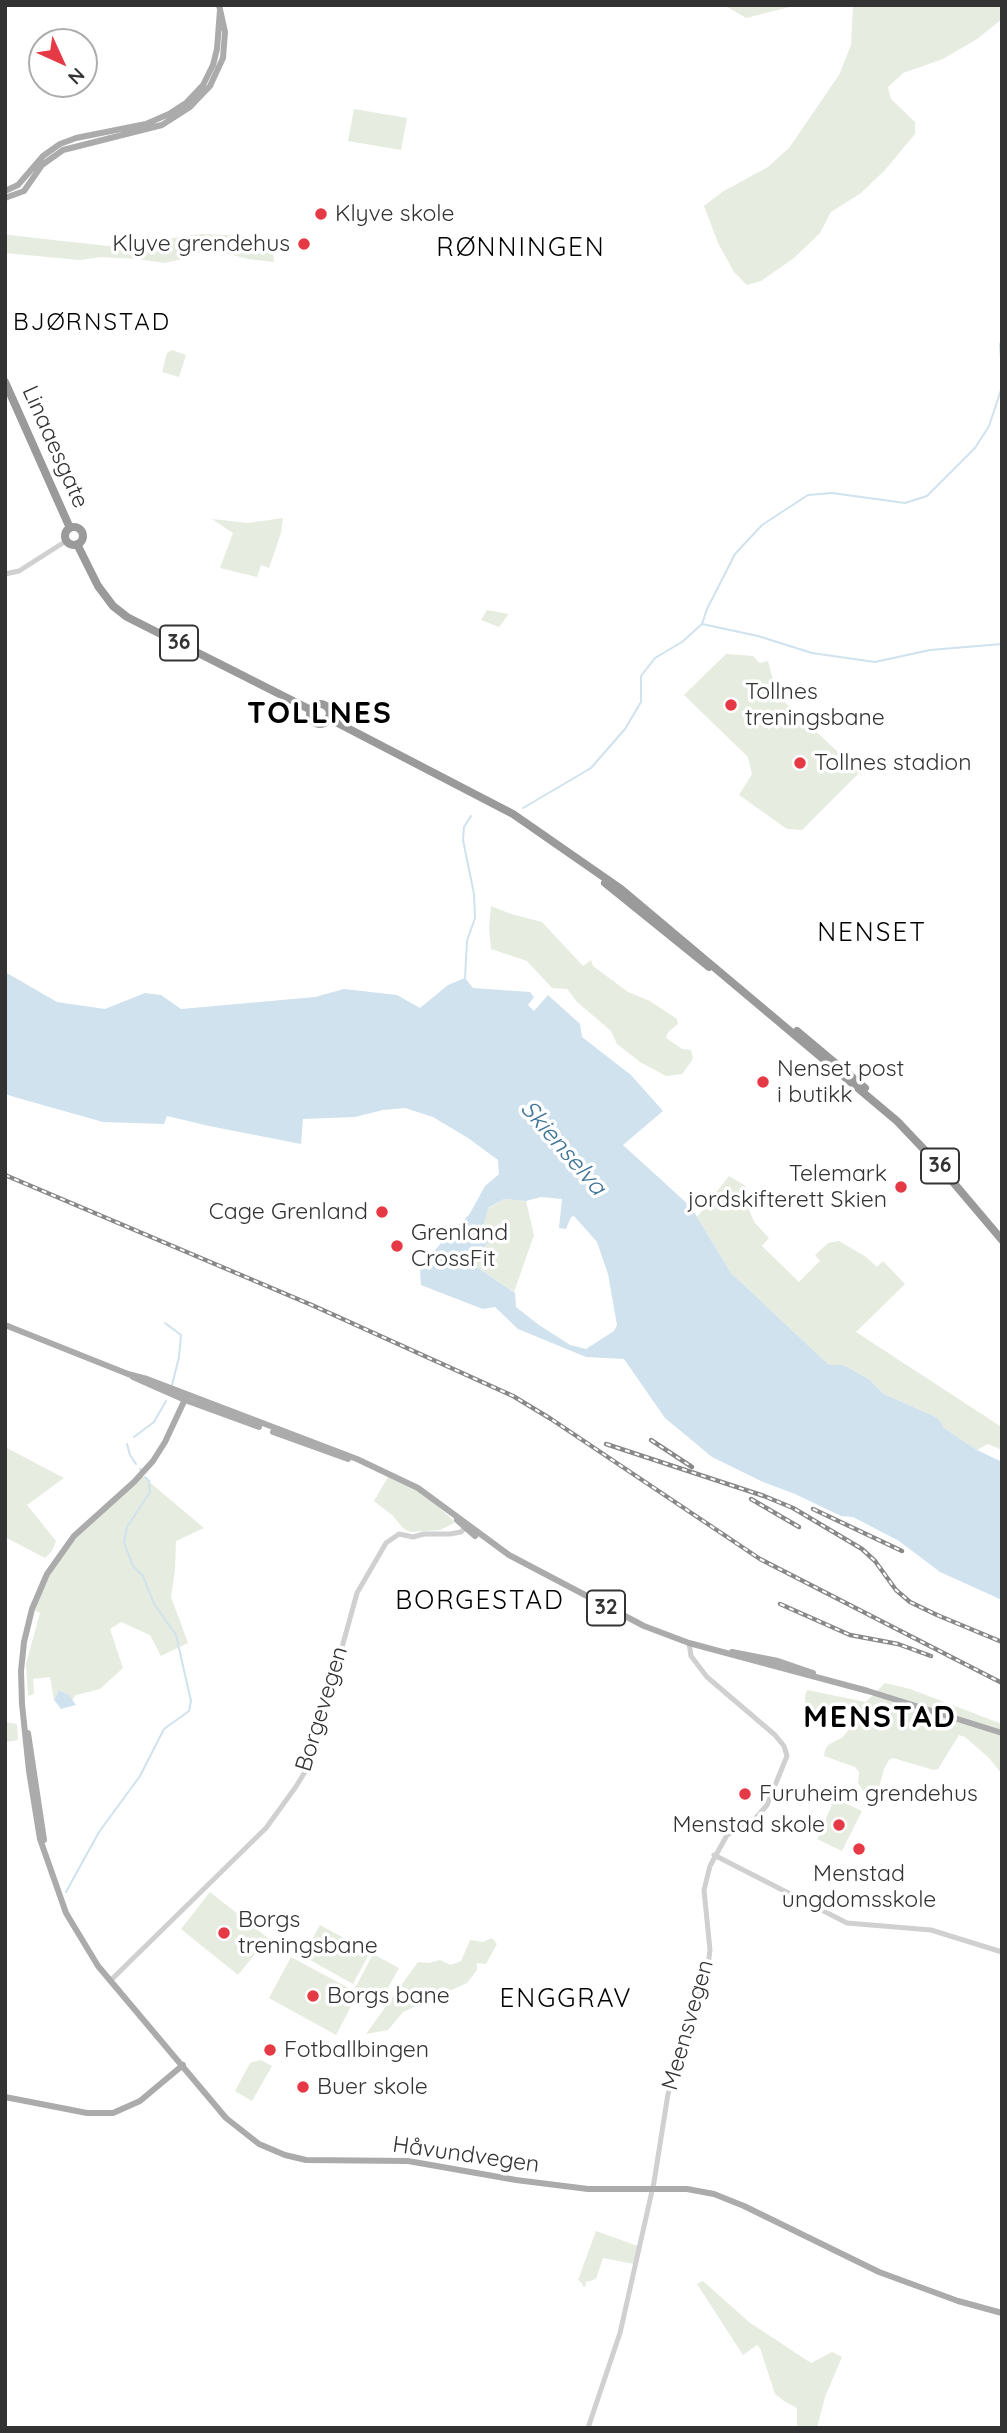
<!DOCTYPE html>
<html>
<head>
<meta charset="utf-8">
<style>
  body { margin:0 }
  #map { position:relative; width:1007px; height:2433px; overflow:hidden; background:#fff; font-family:Quicksand,sans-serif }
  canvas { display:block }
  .frame { position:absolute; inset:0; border:7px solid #333; pointer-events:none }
  .north { position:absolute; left:28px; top:28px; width:70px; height:70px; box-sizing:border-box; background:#fff; border:2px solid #adadad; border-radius:50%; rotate:135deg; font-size:19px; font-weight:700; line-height:28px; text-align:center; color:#333 }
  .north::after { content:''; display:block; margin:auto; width:24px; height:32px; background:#e63946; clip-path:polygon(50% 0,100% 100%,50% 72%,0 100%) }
</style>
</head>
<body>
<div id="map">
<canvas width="1007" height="2433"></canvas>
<div class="frame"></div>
<div class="north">N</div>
</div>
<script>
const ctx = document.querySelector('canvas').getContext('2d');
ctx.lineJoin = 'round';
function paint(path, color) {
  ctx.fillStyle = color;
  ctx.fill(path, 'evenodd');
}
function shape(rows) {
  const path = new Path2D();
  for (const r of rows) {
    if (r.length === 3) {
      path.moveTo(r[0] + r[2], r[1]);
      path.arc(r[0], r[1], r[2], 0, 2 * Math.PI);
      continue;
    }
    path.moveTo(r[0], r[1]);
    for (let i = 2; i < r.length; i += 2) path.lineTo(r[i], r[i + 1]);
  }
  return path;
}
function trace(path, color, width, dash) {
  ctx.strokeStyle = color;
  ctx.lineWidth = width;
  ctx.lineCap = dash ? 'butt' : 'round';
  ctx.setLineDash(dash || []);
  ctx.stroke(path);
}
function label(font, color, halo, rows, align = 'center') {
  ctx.font = font + ' Quicksand,sans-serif';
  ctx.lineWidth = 7;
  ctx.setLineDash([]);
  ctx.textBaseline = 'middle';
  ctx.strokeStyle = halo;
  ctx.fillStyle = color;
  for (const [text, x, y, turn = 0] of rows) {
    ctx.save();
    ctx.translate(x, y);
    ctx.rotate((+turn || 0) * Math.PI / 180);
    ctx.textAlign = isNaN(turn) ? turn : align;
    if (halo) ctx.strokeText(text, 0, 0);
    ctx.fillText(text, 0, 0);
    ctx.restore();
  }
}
paint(shape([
  [724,5,797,5,746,18],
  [853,5,1002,5,1002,19,977,39,943,59,903,73,888,87,891,99,915,122,915,134,885,170,861,193,831,212,820,233,794,258,761,281,747,285,734,272,718,243,704,206,722,192,768,167,789,148,839,75,851,45],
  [354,109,407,118,401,150,348,141],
  [201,234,271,237,274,262,248,259,214,250,203,251,182,259,165,263,138,259,101,257,80,260,5,253,5,235,9,235,134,249,139,243],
  [172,350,186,355,179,377,162,372,167,353],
  [283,518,281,533,269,568,261,565,257,577,220,568,233,533,212,519,248,523],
  [487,610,508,614,508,615,499,627,481,620],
  [726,654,753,656,760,663,768,661,777,695,840,754,845,753,860,772,802,830,787,829,739,795,752,774,748,757,684,695],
  [491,906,511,914,542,922,583,966,591,960,593,966,628,992,650,1001,677,1019,678,1024,668,1032,666,1038,682,1049,691,1050,693,1059,682,1074,666,1076,640,1062,617,1044,611,1031,577,1002,567,989,552,988,527,961,491,949,489,927],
  [729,1176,746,1186,746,1204,755,1223,769,1238,762,1246,799,1282,820,1261,815,1255,828,1243,839,1241,866,1257,877,1267,883,1261,905,1284,856,1332,1000,1426,1002,1424,1002,1450,988,1444,977,1450,944,1428,938,1418,884,1394,870,1380,853,1370,843,1365,829,1365,731,1273,697,1217],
  [504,1199,526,1201,534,1235,514,1292,475,1266,493,1233,486,1229,484,1223,486,1210],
  [5,1447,64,1478,27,1505,56,1541,52,1551,45,1558,5,1537],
  [141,1475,204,1528,176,1541,175,1570,171,1597,188,1643,161,1656,150,1635,121,1622,110,1629,123,1668,100,1689,76,1695,72,1700,69,1695,59,1690,54,1700,50,1677,33,1679,34,1694,28,1696,26,1664,40,1613,32,1609,61,1553],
  [388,1477,419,1491,433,1502,454,1521,454,1523,440,1530,411,1532,404,1529,392,1515,374,1501],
  [885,1683,910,1689,1002,1724,1002,1774,989,1758,965,1737,959,1735,938,1769,934,1770,893,1758,889,1760,884,1769,877,1794,864,1792,858,1783,859,1772,855,1767,824,1756,825,1750,828,1745,843,1737,850,1728,848,1712,833,1705,814,1713,805,1704,805,1696,807,1690,866,1702],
  [5,1722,17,1724,18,1740,5,1742],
  [835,1798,862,1811,842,1851,817,1839],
  [210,1892,268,1938,238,1975,181,1929],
  [320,1925,370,1952,353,1984,303,1956],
  [492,1938,497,1944,486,1964,477,1963,477,1970,467,1983,403,2012,388,2030,366,2034,418,1962,429,1963,440,1960,451,1965,461,1961,470,1940,483,1942],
  [373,1954,399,1968,380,2002,355,1988],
  [291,1957,358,1993,336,2035,269,1998],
  [261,2060,272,2066,252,2101,235,2091,250,2063],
  [596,2231,638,2246,634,2264,603,2258,596,2279,586,2282,585,2287,583,2287,582,2283,578,2280],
  [703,2281,749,2322,811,2363,832,2352,842,2357,825,2397,817,2428,797,2428,797,2408,784,2401,775,2394,760,2348,757,2345,743,2355,697,2284]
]), '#e6ecdf');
paint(shape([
  [5,972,57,1002,105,1009,145,993,161,995,181,1009,315,997,344,989,397,995,420,1008,448,985,465,978,473,988,530,992,534,997,528,1005,534,1011,548,995,580,1024,582,1037,631,1075,663,1111,623,1145,691,1207,731,1273,829,1365,843,1365,853,1370,870,1380,884,1394,938,1418,944,1428,977,1450,1002,1462,1002,1600,940,1572,899,1541,853,1517,841,1516,795,1494,763,1482,712,1457,665,1418,624,1359,586,1357,518,1329,495,1307,483,1309,475,1306,421,1285,420,1269,445,1238,469,1215,485,1186,499,1174,498,1160,468,1138,433,1117,405,1108,383,1110,355,1117,303,1119,301,1144,209,1126,167,1116,164,1124,103,1122,18,1098,5,1094],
  [541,1197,562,1199,559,1228,566,1229,571,1217,574,1216,597,1242,608,1274,617,1325,614,1331,586,1349,570,1345,539,1325,516,1307,515,1293,475,1266,477,1259,494,1233,486,1229,484,1223,488,1208,504,1199,526,1201],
  [59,1690,69,1695,76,1705,61,1709,54,1700]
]), '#cfe2ee');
trace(shape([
  [1002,341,1000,344,1002,374],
  [702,624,758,636,812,653,875,662,930,650,1002,644],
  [523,808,591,768,625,729,641,702,641,676,655,658,682,642,702,624,707,609,735,554,762,525,808,495,832,493,905,503,927,496,975,448,989,426,1002,387],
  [465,978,467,941,475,918,474,894,463,840,464,827,471,816],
  [165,1323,181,1335,179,1357,172,1385],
  [134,1437,154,1422,166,1401],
  [127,1444,130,1455,136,1464],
  [140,1469,141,1470],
  [66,1892,99,1832,140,1776,164,1729,189,1711,191,1701,176,1635,154,1604,143,1576,133,1566,124,1542,127,1527,150,1492,149,1481,145,1477]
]), '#cfe2ee', 2);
trace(shape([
  [5,574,19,571,66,541],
  [714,1855,847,1923,931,1930,1002,1952],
  [110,1981,266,1828,295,1788,308,1767,317,1738,357,1593,386,1543,399,1534,413,1537,424,1534,450,1534,461,1532,468,1525],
  [588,2428,620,2333,654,2182,668,2094,708,1966,710,1950,704,1890,710,1866,727,1835,755,1819,767,1805,787,1756,784,1746,775,1735,707,1677,691,1656,689,1643]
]), '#d0d0d0', 5);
trace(shape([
  [5,191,18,185,43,156,60,144,76,138,146,124,169,114,186,103,203,85,213,65,217,49,220,10],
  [5,198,24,191,42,165,63,150,162,125,190,107,210,86,223,58,225,32,219,5],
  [5,1325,128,1374,147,1379,357,1459,418,1488,509,1555,644,1626,689,1643,868,1691,1002,1733],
  [133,1377,185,1400,259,1427],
  [187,1395,165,1442,153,1461,134,1482,74,1536,47,1574,32,1609,24,1642,21,1671,22,1704,29,1771,40,1839,66,1913,98,1966,226,2118,259,2144,285,2155,306,2160,408,2161,516,2180,588,2189,687,2189,714,2194,744,2206,879,2272,958,2301,1002,2313],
  [273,1432,348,1459],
  [457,1520,475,1536],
  [732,1652,778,1661,813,1673],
  [28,1733,44,1840],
  [5,2097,87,2113,113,2113,140,2101,183,2065]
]), '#ababab', 6);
trace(shape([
  [5,382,70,528],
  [74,536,9],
  [77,544,98,586,113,606,127,617,311,710],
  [320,714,10],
  [328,718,513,814,621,889,897,1121,936,1162,1002,1240],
  [605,883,709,967],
  [797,1031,865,1088]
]), '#9a9a9a', 8);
const rail = shape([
  [5,1175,314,1306,513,1396,551,1419,760,1559,1002,1683],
  [651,1440,692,1467],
  [606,1444,764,1496,793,1508,862,1549,875,1561,896,1590,910,1602,937,1615,1002,1642],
  [751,1499,799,1527],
  [813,1509,902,1551],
  [780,1604,850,1635,898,1644,931,1656]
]);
trace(rail, '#888', 4.5);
trace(rail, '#fff', 2, [5]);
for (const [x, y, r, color] of [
  [321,214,7,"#e63946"],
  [304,244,7,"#e63946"],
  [731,705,7,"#e63946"],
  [800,763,7,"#e63946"],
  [763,1082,7,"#e63946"],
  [901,1187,7,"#e63946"],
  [382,1212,7,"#e63946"],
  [397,1246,7,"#e63946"],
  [745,1794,7,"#e63946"],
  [839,1825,7,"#e63946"],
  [859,1849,7,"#e63946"],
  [224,1933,7,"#e63946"],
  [313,1996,7,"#e63946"],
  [270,2050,7,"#e63946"],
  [303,2087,7,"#e63946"]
]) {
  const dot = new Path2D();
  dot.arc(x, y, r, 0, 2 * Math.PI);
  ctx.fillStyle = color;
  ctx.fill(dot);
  trace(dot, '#fff', 2.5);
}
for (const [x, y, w] of [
  [179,643,38],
  [940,1166,38],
  [606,1608,38]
]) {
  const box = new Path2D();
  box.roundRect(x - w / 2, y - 17.5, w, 35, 5);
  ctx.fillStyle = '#fff';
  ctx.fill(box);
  trace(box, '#333', 2);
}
label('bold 21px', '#333', null, [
  ["36",179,643],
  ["36",940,1166],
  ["32",606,1608]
]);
label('23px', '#333', '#fff', [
  ["Klyve skole",335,214],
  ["Klyve grendehus",290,244,"right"],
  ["Tollnes",745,692],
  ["treningsbane",745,718],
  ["Tollnes stadion",814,763],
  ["Nenset post",777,1069],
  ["i butikk",777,1095],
  ["Telemark",887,1174,"right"],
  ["jordskifterett Skien",887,1200,"right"],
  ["Cage Grenland",368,1212,"right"],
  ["Grenland",411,1233],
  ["CrossFit",411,1259],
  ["Furuheim grendehus",759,1794],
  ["Menstad skole",825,1825,"right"],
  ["Menstad",859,1874,"center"],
  ["ungdomsskole",859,1900,"center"],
  ["Borgs",238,1920],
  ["treningsbane",238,1946],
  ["Borgs bane",327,1996],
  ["Fotballbingen",284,2050],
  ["Buer skole",317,2087]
], 'left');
label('23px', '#333', '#fff', [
  ["Linaaesgate",55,447,66],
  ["Borgevegen",322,1709,-73],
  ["Meensvegen",688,2025,-74],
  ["Håvundvegen",466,2155,8]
]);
ctx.letterSpacing = '2px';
label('24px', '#000', '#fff', [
  ["BJØRNSTAD",92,323]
]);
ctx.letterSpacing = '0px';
label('italic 24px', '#3f7597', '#fff', [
  ["Skienselva",563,1148,49]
]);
ctx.letterSpacing = '2px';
label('26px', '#000', '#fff', [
  ["RØNNINGEN",521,248],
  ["NENSET",872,933],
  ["BORGESTAD",480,1601],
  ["ENGGRAV",566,1999]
]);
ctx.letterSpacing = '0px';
ctx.letterSpacing = '2px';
label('bold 30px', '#000', '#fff', [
  ["TOLLNES",320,714],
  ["MENSTAD",880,1718]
]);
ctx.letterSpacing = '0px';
</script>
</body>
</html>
